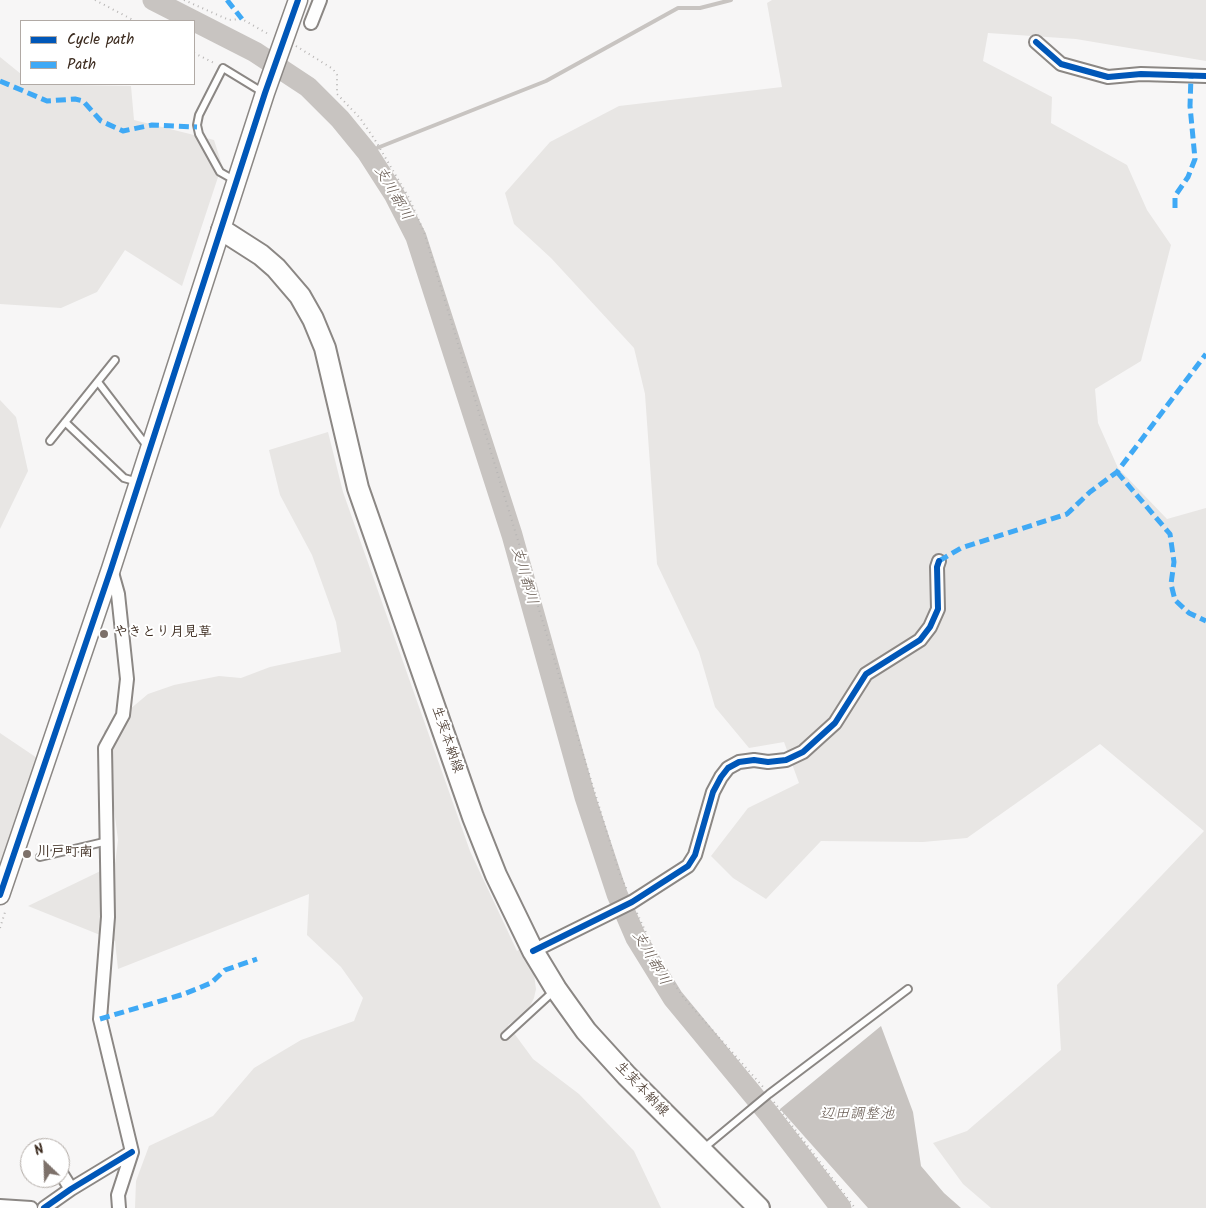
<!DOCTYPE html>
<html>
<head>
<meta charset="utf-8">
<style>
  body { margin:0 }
  #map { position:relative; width:1206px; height:1208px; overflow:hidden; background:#f7f6f6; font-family:Kalam,sans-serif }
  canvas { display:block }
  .legend { position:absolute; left:20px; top:20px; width:175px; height:65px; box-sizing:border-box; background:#fff; border:1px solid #b1aaa5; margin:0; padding:6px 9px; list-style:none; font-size:15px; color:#3b2a1e }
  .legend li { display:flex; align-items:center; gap:10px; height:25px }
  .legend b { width:25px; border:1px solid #b1aaa5 }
  .north { position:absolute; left:20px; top:1138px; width:50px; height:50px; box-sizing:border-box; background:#fff; border:1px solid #b1aaa5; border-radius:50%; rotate:336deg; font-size:14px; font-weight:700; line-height:20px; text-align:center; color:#3b2a1e }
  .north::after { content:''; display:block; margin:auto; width:18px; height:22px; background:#7d716a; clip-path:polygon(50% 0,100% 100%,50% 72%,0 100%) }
</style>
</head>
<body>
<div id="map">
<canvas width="1206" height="1208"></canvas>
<ul class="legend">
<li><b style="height:6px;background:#0057b8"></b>Cycle path</li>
<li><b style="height:6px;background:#3fa9f5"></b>Path</li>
</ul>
<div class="north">N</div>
</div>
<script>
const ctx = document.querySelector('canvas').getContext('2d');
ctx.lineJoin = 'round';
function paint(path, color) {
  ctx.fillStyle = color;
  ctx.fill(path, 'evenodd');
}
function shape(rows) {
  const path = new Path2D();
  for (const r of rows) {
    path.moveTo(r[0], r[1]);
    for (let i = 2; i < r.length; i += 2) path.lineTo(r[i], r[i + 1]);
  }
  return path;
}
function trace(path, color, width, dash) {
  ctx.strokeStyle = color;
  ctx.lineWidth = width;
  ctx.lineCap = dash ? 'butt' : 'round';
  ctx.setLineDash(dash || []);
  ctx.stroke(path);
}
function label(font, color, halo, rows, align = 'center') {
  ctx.font = font + ' Kalam,"Klee One",sans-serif';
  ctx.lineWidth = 4;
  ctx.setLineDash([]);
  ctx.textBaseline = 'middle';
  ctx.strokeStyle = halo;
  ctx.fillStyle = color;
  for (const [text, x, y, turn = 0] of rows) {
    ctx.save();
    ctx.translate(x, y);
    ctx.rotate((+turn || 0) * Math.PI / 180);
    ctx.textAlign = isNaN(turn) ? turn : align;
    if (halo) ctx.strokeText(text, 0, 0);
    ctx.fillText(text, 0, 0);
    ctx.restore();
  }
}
paint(shape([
  [772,0,1206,0,1206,61,1076,39,988,33,983,61,1052,97,1051,123,1127,165,1147,210,1171,245,1141,361,1095,389,1098,423,1118,468,1167,519,1206,508,1206,1208,991,1208,963,1184,933,1143,967,1131,1061,1050,1057,985,1204,831,1100,744,967,838,923,842,821,841,766,899,733,878,711,856,748,808,799,783,784,742,749,748,715,707,699,652,657,564,645,394,634,348,551,258,514,224,505,193,550,142,619,106,782,87,767,3],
  [0,57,21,74,21,84,131,86,134,120,214,140,222,165,182,286,125,250,97,292,61,308,0,304],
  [0,400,16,417,28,471,0,529],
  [328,432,343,492,470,851,517,951,521,948,533,967,536,989,534,998,527,1012,508,1025,533,1059,579,1094,634,1151,661,1208,135,1208,136,1181,149,1146,213,1116,254,1068,301,1040,354,1021,363,998,341,967,307,935,309,894,118,969,115,941,28,906,115,864,118,840,104,731,148,694,174,685,219,676,241,678,270,667,341,652,336,622,312,555,280,495,269,450],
  [0,733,40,760,0,874]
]), '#e8e6e4');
paint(shape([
  [881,1026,913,1112,921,1166,944,1193,961,1208,868,1208,780,1109]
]), '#c8c4c1');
trace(shape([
  [367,152,546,81,678,8,700,8,731,0]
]), '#c8c4c1', 4);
trace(shape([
  [153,0,255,52,308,87,340,119,367,152,394,194,416,237,512,535,585,797,617,894,636,938,673,998,768,1113,841,1208]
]), '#c8c4c1', 21);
const lane = shape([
  [236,181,220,172,199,134,197,125,199,115,223,68,264,93],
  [98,382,147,446],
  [65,422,124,478,138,482],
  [50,441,115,360],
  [40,857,108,841],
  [505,1036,555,990],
  [704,1148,769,1094,908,989]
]);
const street = shape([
  [311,23,320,0],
  [1036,42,1061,64,1108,77,1141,74,1206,76],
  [111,569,118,594,127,679,123,715,105,748,108,917,100,1019,132,1152,118,1195,119,1208],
  [533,951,632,902,688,866,695,855,713,792,721,777,728,768,739,762,754,760,768,762,786,760,803,752,835,723,866,674,920,640,930,627,938,609,937,567,939,561],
  [61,1173,71,1189],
  [0,1206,31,1208],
  [44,1208,71,1189,132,1152]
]);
const secondary = shape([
  [0,895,111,569,265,93,298,0]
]);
const primary = shape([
  [222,230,261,255,276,268,300,296,313,319,325,348,358,488,473,817,496,875,533,951,556,989,586,1031,627,1076,759,1208]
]);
trace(lane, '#8b8784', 10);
trace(street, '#8b8784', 16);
trace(secondary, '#8b8784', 21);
trace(primary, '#8b8784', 24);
trace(shape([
  [95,0,135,21],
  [184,0,229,20,242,19,270,35],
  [296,46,333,69,337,75,337,94,360,118,375,140,409,198,424,232,619,872,627,890],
  [194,53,216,64],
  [637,913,658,959,683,997,764,1088],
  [0,928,6,909],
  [774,1102,855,1208]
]), '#b8b6b5', 2, [1, 4]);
trace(lane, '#fefefe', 6);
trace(street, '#fefefe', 12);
trace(secondary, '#fefefe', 18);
trace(primary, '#fefefe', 20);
trace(shape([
  [227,0,242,19],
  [0,81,47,101,75,99,83,101,101,121,123,131,152,125,197,127],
  [1175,208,1175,196,1188,177,1195,159,1190,106,1191,76],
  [1117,472,1170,534,1174,562,1171,584,1175,600,1189,613,1206,621],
  [939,561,961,548,1067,514,1090,492,1117,472,1206,354],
  [100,1019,184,994,211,983,225,970,257,959]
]), '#3fa9f5', 5, [10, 5]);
trace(shape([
  [1036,42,1061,64,1108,77,1141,74,1206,76],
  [0,895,111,569,265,93,298,0],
  [533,951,632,902,688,866,695,855,713,792,721,777,728,768,739,762,754,760,768,762,786,760,803,752,835,723,866,674,920,640,930,627,938,609,937,567,939,561],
  [44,1208,71,1189,132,1152]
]), '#0057b8', 6);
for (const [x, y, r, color] of [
  [104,634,5,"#7d716a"],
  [27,854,5,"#7d716a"]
]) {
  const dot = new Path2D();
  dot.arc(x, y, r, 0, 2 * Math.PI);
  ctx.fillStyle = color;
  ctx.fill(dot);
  trace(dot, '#fff', 2);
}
label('bold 14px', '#3b2a1e', '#fff', [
  ["やきとり月見草",114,634],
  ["川戸町南",37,854]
], 'left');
label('14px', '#3b2a1e', '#fff', [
  ["生実本納線",446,740,71],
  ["生実本納線",641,1090,46]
]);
label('italic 15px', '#65584f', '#fff', [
  ["支川都川",392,194,60],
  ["支川都川",523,576,74],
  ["支川都川",650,959,60],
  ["辺田調整池",857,1115]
]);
</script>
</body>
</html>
